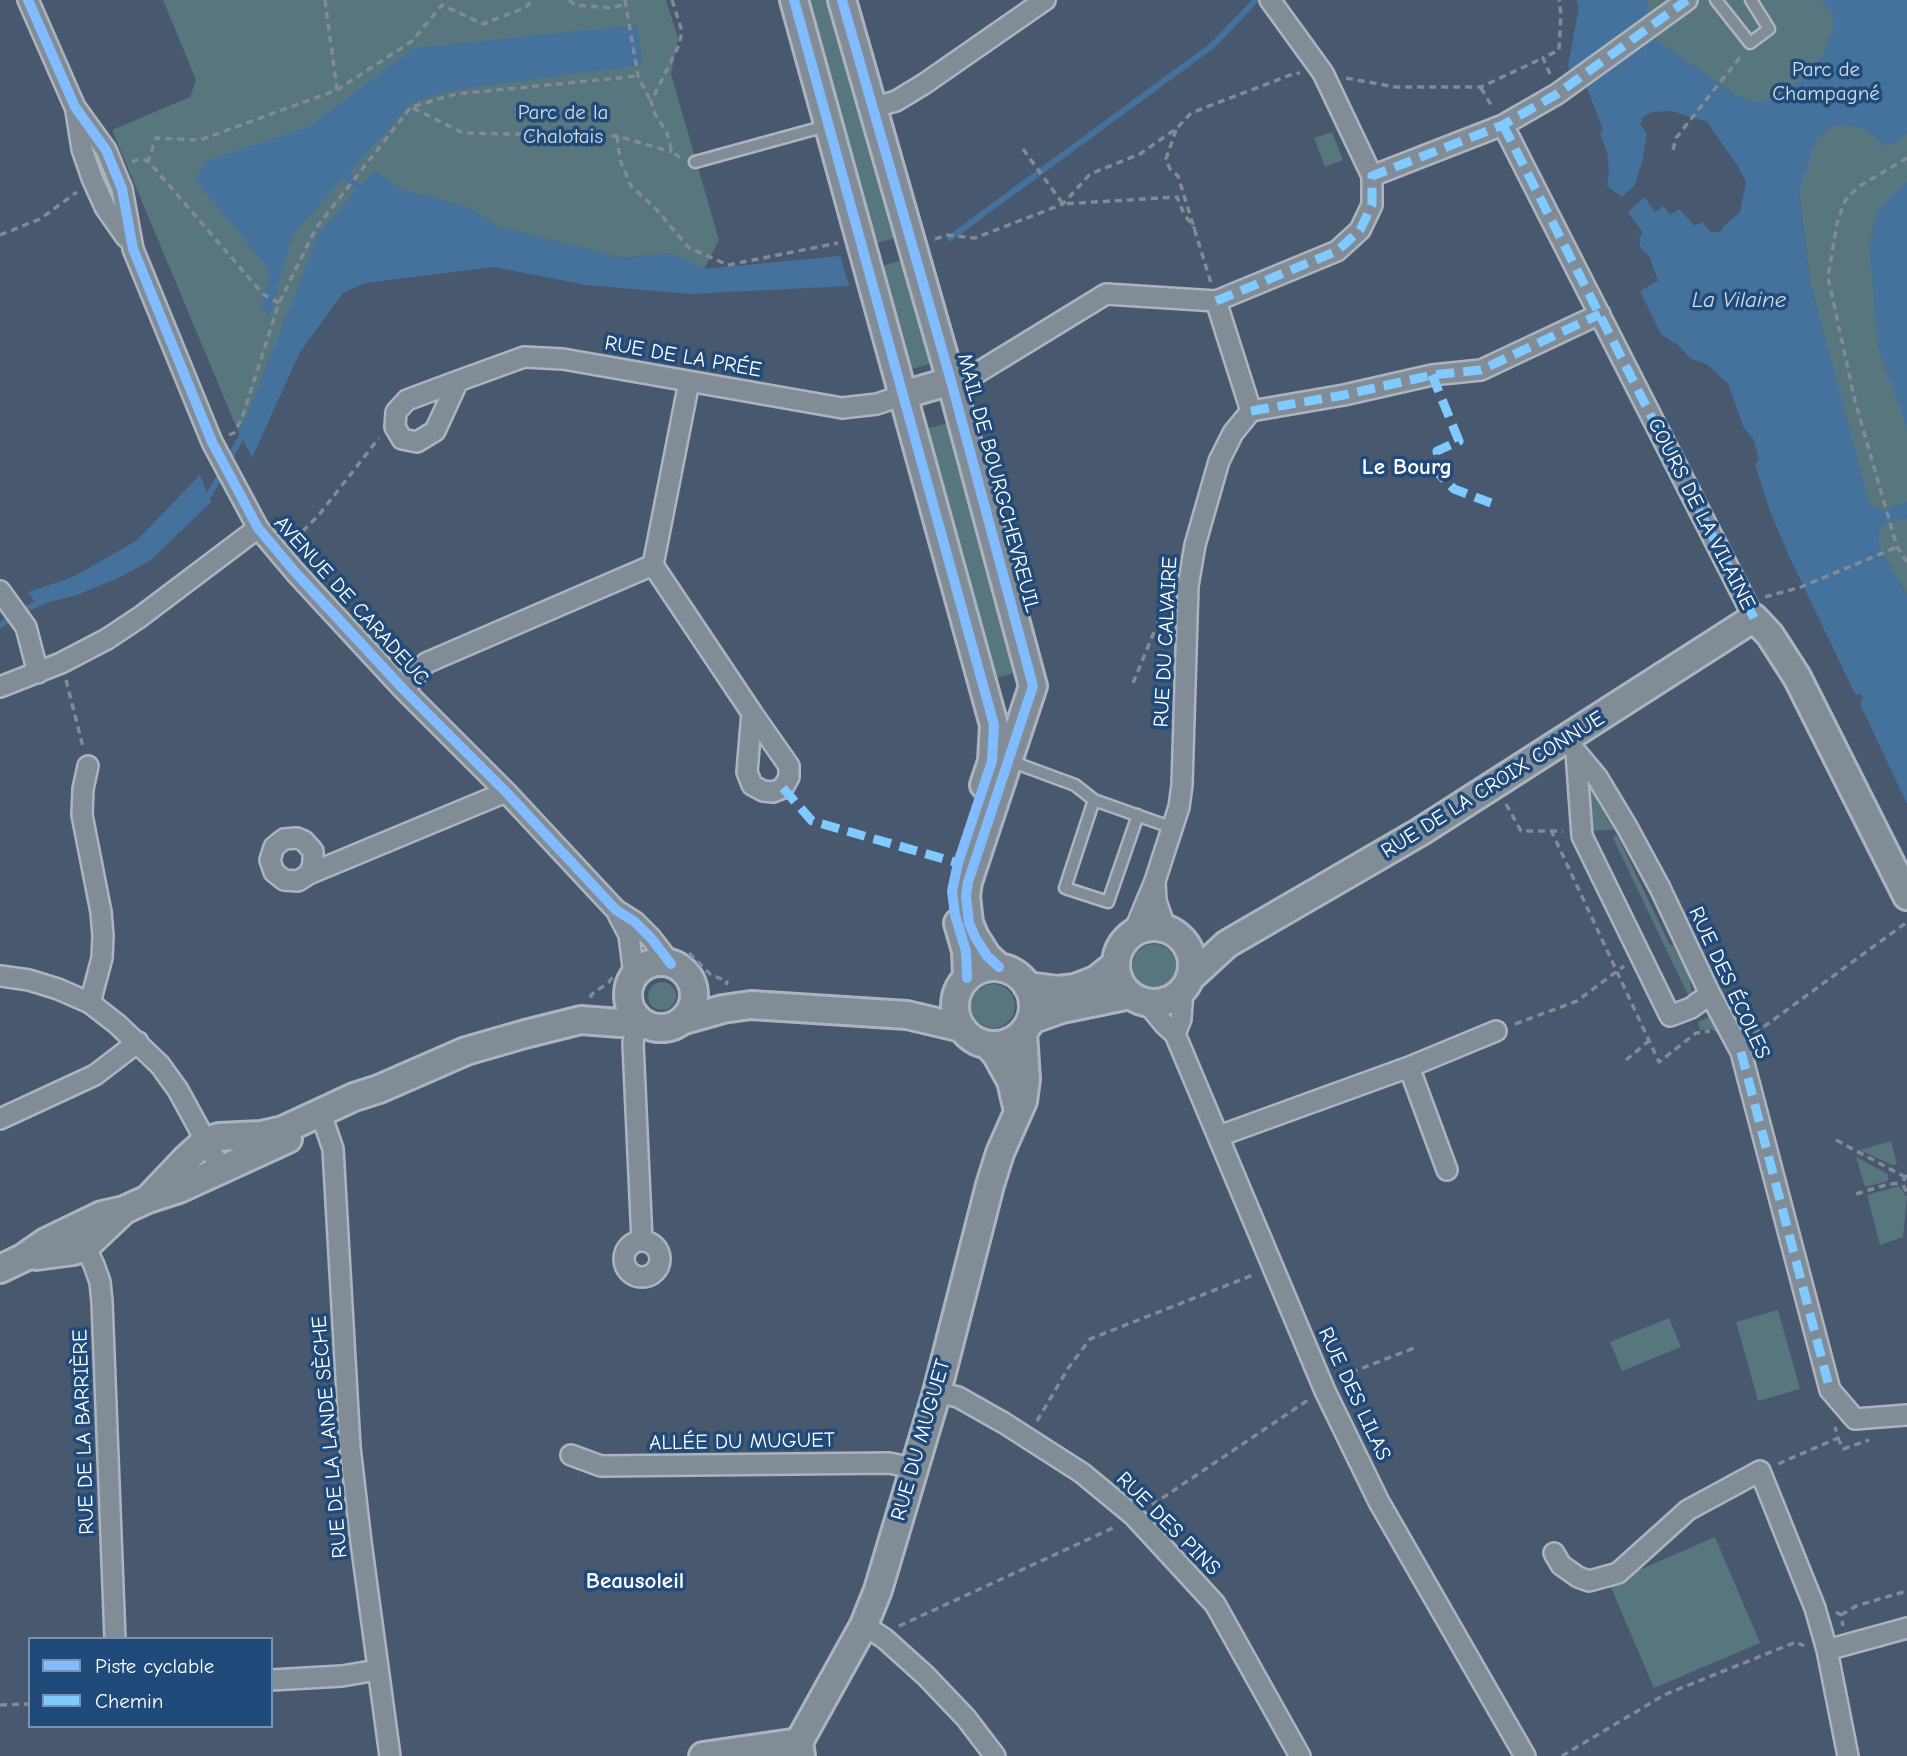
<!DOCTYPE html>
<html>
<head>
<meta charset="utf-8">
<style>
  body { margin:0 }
  #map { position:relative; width:1907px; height:1756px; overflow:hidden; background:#47586f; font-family:"Comic Neue",sans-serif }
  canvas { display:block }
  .legend { position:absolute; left:28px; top:1637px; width:245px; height:91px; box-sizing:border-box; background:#1f4a7a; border:2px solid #7992af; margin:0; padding:9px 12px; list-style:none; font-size:21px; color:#fff }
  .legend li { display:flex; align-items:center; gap:14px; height:35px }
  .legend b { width:35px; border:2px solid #7992af }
</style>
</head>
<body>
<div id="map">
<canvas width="1907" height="1756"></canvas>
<ul class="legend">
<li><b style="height:9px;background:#80bcff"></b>Piste cyclable</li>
<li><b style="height:9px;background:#80caff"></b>Chemin</li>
</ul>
</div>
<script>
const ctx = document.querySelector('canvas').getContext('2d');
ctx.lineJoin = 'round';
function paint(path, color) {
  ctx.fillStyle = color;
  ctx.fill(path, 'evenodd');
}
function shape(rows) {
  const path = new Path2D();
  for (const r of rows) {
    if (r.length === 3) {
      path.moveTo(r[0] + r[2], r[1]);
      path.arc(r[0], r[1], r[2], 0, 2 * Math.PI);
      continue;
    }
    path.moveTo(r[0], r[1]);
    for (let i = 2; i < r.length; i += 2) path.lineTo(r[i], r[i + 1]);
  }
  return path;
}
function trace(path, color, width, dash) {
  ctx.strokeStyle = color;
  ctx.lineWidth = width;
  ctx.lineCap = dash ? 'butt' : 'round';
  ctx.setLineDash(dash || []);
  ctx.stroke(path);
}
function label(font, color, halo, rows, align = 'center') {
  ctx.font = font + ' "Comic Neue",sans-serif';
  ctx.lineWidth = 7;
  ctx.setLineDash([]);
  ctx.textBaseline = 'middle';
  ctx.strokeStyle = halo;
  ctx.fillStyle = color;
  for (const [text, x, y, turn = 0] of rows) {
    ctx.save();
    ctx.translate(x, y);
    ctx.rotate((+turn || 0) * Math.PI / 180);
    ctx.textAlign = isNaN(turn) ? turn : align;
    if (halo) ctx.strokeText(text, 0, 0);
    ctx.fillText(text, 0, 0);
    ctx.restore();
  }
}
paint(shape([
  [163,0,666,0,678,38,671,74,719,240,704,269,669,253,622,258,498,227,467,207,402,190,238,431,112,130,190,97,196,80],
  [803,0,834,0,901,236,871,245],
  [1632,0,1907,0,1907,595,1878,546,1810,282,1799,192,1735,95,1653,38],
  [1332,132,1343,160,1325,167,1314,138],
  [905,259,936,362,909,370,879,267],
  [952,422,1021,671,992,679,922,430],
  [1593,788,1599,797,1597,801,1614,830,1587,831,1584,791],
  [1617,835,1670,945,1674,946,1677,954,1685,957,1693,997,1689,997,1613,838],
  [1154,966,22],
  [662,996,14],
  [993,1006,22],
  [1711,1016,1716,1018,1725,1037,1711,1029,1700,1030,1698,1022],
  [1891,1141,1897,1164,1892,1165,1860,1150],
  [1856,1157,1888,1174,1888,1181,1865,1187],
  [1899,1186,1907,1197,1903,1237,1880,1245,1867,1195],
  [1778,1310,1800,1389,1758,1401,1736,1322],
  [1669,1318,1681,1347,1622,1371,1610,1342],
  [1715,1537,1760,1643,1654,1688,1609,1583]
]), '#57767e');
paint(shape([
  [1576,0,1647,0,1648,20,1570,76,1568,65,1579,7],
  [1820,0,1907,0,1907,134,1887,147,1863,128,1833,125,1817,139,1799,192,1810,282,1870,505,1883,511,1907,501,1907,519,1890,521,1880,528,1878,545,1907,595,1907,804,1860,704,1863,698,1860,694,1855,694,1788,554,1770,511,1755,464,1759,460,1754,440,1744,428,1728,384,1708,365,1690,358,1678,345,1661,334,1640,291,1658,281,1649,256,1642,250,1640,245,1639,238,1643,233,1628,212,1644,197,1655,212,1664,206,1670,215,1679,209,1695,226,1702,222,1712,233,1721,231,1724,226,1740,212,1746,182,1739,168,1707,122,1672,111,1652,112,1643,117,1640,124,1647,133,1643,158,1635,185,1622,197,1607,186,1609,169,1607,152,1600,134,1603,129,1587,88,1593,80,1618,64,1653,38,1735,95,1756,102,1782,98,1818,62,1827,47,1834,26,1832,12],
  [637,25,643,65,452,90,411,103,349,173,361,186,375,170,402,190,467,207,498,227,622,258,669,253,704,269,840,256,849,286,690,294,586,285,494,267,365,283,343,293,300,352,252,458,238,431,248,413,319,233,356,191,344,178,292,235,270,315,261,309,270,271,195,179,206,161,311,126,414,48],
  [1907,182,1907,430,1878,347,1869,244,1877,211],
  [200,475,211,502,151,560,118,578,77,595,37,605,28,592,73,577,136,541]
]), '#45729c');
trace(shape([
  [950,238,1213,45,1256,0],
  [227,463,244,432],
  [205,502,222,472],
  [0,625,30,607,45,601]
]), '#45729c', 6);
const lane = shape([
  [1716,0,1750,43,1769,29,1751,0],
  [695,162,826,126],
  [1010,761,1075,785,1094,800,1173,828],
  [1094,800,1065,888,1108,902,1138,815]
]);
const street = shape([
  [28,0,75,107,106,150,122,189,133,249,212,442,258,528,295,572,404,690,506,792,616,910,635,922,651,938,671,964],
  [872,108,896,101,924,84,1045,0],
  [76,111,82,149,92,178,105,207,126,237],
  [1503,125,1754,618],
  [1372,176,1503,125,1557,94,1687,0],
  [1216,301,1251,411],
  [458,381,524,357,563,359,842,408,877,404,903,395],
  [458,381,435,431,417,442,402,439,395,427,396,412,407,400,458,381],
  [951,381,977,373,1106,294,1216,301,1337,251,1360,230,1372,205,1372,176,1323,73,1270,0],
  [1251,411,1344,395,1432,375,1481,370,1600,314],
  [653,565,752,713],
  [0,591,26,627,38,673],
  [0,687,61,663,107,639,140,617,258,528],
  [404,690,426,663,653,565,689,382],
  [752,713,789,766,789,777,783,788,773,792,763,791,752,785,747,772,752,713],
  [1566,740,1597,777,1627,827,1660,888,1710,994,1741,1052,1830,1390,1855,1419,1907,1415],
  [1576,752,1582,836,1670,1016,1691,1008,1710,994],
  [88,766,83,789,82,815,101,912,103,936,102,958,90,1003],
  [309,874,313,864,313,851,304,841,297,838,284,839,274,847,270,860,274,872,284,880,298,881,309,874,506,792],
  [1155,882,1156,901,1166,930],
  [618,914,629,935,634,975],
  [1133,934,1155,881,1179,807,1182,785,1188,586,1195,545,1219,461,1233,433,1251,411],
  [0,976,29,980,58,989,90,1003,117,1024,160,1065,178,1090,221,1169],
  [1146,1002,1164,1024,1175,1034,1325,1391,1379,1502,1525,1756],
  [642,1023,634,1036,633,1044,642,1241],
  [1175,1034,1181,1019,1183,989],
  [1409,1067,1447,1170],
  [321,1114,333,1149,350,1447,361,1542,390,1756],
  [0,1119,95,1075,138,1042],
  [1219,1136,1409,1067,1496,1031],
  [80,1235,94,1265,100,1282,102,1302,115,1639],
  [642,1259,18],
  [937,1392,958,1397,1004,1423,1082,1473,1134,1516,1215,1604,1300,1756],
  [571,1455,601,1466,889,1463,914,1468],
  [1554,1553,1561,1565,1578,1577,1589,1581,1618,1573,1688,1510,1760,1471,1815,1608,1827,1650,1848,1756],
  [864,1625,885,1639,926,1676,966,1718,995,1756],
  [1827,1650,1907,1628],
  [271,1680,342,1676,377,1670]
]);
const secondary = shape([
  [794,0,994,725,992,761,984,785],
  [842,0,951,381,1033,686,968,882,966,896,969,923,975,937,987,956,999,967],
  [903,395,951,381],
  [958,923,966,951,967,978],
  [1154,965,38],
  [661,995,33],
  [994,1006,39],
  [1190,978,1227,944,1420,832,1754,618,1770,635,1797,677,1907,896],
  [1027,986,1058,990,1075,988,1096,980,1116,964],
  [684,1020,723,1009,751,1005,907,1015,962,1028],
  [1031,1020,1062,1009,1130,995],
  [988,1045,996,1054,1011,1081,1017,1107],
  [148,1199,186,1159,206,1141,219,1137,261,1135,283,1130,354,1097,379,1089,466,1051,525,1034,581,1020,620,1023,637,1019],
  [36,1256,73,1251,85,1247,122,1212],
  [0,1269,23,1258,46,1242,102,1215,124,1210,148,1199,179,1189,288,1139],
  [703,1756,799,1742],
  [801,1756,799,1742,864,1625,878,1590,937,1392,990,1185,1000,1153,1023,1101,1026,1079,1023,1033]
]);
trace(lane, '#acb4be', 15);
trace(street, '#acb4be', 24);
trace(secondary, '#acb4be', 32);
trace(shape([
  [325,0,337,90],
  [569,0,575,5,611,8,626,4],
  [625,0,638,76,651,102],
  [672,0,682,31,679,45,651,102,655,114,667,133,672,152,682,159],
  [1550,74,1543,58,1559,50,1561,14,1559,0],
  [1346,78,1395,87,1481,87,1543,58],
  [1481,88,1493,108],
  [413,108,463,133,617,136,672,152],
  [1176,130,1166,159,1170,169,1178,176,1211,283],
  [617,136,620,160,631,186,656,209,689,248,728,265,838,243],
  [1023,149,1063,204,1177,197,1184,214,1195,229],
  [1673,150,1676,138,1741,56],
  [1907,158,1858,187,1845,201,1837,223,1828,277,1855,401,1897,547,1907,562],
  [132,162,139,159,148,161],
  [0,235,40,219,77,192],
  [935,239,947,235,975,238,1063,204,1090,174,1140,154,1177,128,1191,113,1293,74,1300,73],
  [279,303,263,294,148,161,156,138,200,140,337,90,412,41,442,5,483,24,525,8,532,0],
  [229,435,234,433,242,418,279,303,316,228,411,107,456,94,638,76],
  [294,540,318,516,379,438],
  [1765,597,1801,587,1897,547],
  [66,680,83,747],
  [1133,683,1162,613,1166,608],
  [1506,804,1521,831,1563,831],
  [1551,830,1659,1062,1696,1033,1710,1031],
  [689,953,711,975,727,981,726,985],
  [591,998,591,995,609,982,614,975],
  [1515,1024,1577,1001,1624,966],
  [1754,1034,1907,922],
  [1626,1060,1650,1040],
  [1836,1140,1905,1177],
  [1907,1175,1902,1183,1907,1193],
  [1856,1194,1889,1184,1902,1183],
  [1341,1379,1347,1374,1414,1348],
  [1037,1421,1069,1367,1090,1339,1253,1275,1252,1272],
  [1838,1438,1843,1449,1869,1440],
  [1778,1464,1838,1438,1835,1427],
  [1152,1505,1308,1400],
  [1836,1612,1841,1615,1843,1626],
  [1841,1615,1856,1606,1907,1591],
  [899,1626,1115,1527],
  [0,1705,30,1704],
  [1562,1756,1664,1695,1796,1642,1804,1646]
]), '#818a96', 3.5, [7, 5]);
trace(lane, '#828c97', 10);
trace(street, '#828c97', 19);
trace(secondary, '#828c97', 26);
trace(shape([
  [1503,125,1754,618],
  [1216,301,1337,251,1360,230,1372,205,1372,176,1503,125,1557,94,1687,0],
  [1432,375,1459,441,1437,451,1440,475,1454,489,1491,503],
  [1251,411,1344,395,1432,375,1481,370,1600,314],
  [783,788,812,821,958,863],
  [1741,1052,1830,1390]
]), '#80caff', 9, [18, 9]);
trace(shape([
  [28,0,75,107,106,150,122,189,133,249,212,442,258,528,295,572,404,690,506,792,616,910,635,922,651,938,671,964],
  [794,0,994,725,992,761,958,863,952,891,955,915,966,951,967,978],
  [842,0,951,381,1033,686,968,882,966,896,969,923,975,937,987,956,999,967]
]), '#80bcff', 10);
label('21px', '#d6dedf', '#1f4a7a', [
  ["Parc de",1826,70],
  ["Champagné",1826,94],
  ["Parc de la",563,113],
  ["Chalotais",563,137]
]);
label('21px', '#fff', '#1f4a7a', [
  ["RUE DE LA PRÉE",683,357,10],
  ["MAIL DE BOURGCHEVREUIL",998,483,75],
  ["COURS DE LA VILAINE",1701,514,63],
  ["AVENUE DE CARADEUC",351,601,48],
  ["RUE DU CALVAIRE",1166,642,-87],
  ["RUE DE LA CROIX CONNUE",1493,785,-32],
  ["RUE DES ÉCOLES",1729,983,65],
  ["RUE DES LILAS",1354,1394,65],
  ["RUE DE LA BARRIÈRE",84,1432,-92],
  ["RUE DE LA LANDE SÈCHE",330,1437,-95],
  ["RUE DU MUGUET",921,1440,-74],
  ["ALLÉE DU MUGUET",742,1442,-1],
  ["RUE DES PINS",1168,1524,45]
]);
label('italic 23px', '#d0dce8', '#1f4a7a', [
  ["La Vilaine",1739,300]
]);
label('bold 23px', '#fff', '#1f4a7a', [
  ["Le Bourg",1407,467],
  ["Beausoleil",635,1581]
]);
</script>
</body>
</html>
